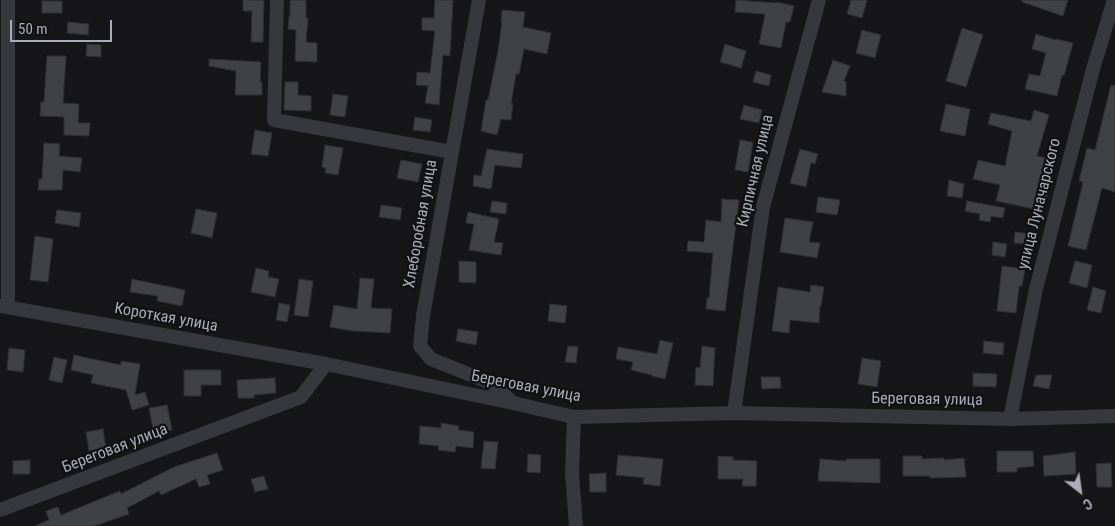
<!DOCTYPE html>
<html>
<head>
<meta charset="utf-8">
<style>
  body { margin:0 }
  #map { position:relative; width:1115px; height:526px; overflow:hidden; background:#161618; font-family:"Roboto Condensed",sans-serif }
  canvas { display:block }
  .north { position:absolute; left:1055px; top:466px; width:50px; height:50px; -webkit-text-stroke:4px #111113; paint-order:stroke; rotate:150deg; font-size:14px; font-weight:700; line-height:20px; text-align:center; color:#a8adb8 }
  .north::after { content:''; display:block; margin:auto; width:18px; height:22px; background:#a8adb8; clip-path:polygon(50% 0,100% 100%,50% 72%,0 100%) }
  .scale { position:absolute; left:10px; top:20px; width:102px; height:22px; box-sizing:border-box; border:2px solid #a8adb8; border-top:0; padding-left:6px; font-size:15px; line-height:18px; white-space:nowrap; color:#a8adb8; -webkit-text-stroke:4px #111113; paint-order:stroke }
</style>
</head>
<body>
<div id="map">
<canvas width="1115" height="526"></canvas>
<div class="north">С</div>
<div class="scale">50 m</div>
</div>
<script>
const ctx = document.querySelector('canvas').getContext('2d');
ctx.lineJoin = 'round';
function paint(path, color) {
  ctx.fillStyle = color;
  ctx.fill(path, 'evenodd');
}
function shape(rows) {
  const path = new Path2D();
  for (const r of rows) {
    path.moveTo(r[0], r[1]);
    for (let i = 2; i < r.length; i += 2) path.lineTo(r[i], r[i + 1]);
  }
  return path;
}
function trace(path, color, width, dash) {
  ctx.strokeStyle = color;
  ctx.lineWidth = width;
  ctx.lineCap = dash ? 'butt' : 'round';
  ctx.setLineDash(dash || []);
  ctx.stroke(path);
}
function label(font, color, halo, rows, align = 'center') {
  ctx.font = font + ' "Roboto Condensed",sans-serif';
  ctx.lineWidth = 4.5;
  ctx.setLineDash([]);
  ctx.textBaseline = 'middle';
  ctx.strokeStyle = halo;
  ctx.fillStyle = color;
  for (const [text, x, y, turn = 0] of rows) {
    ctx.save();
    ctx.translate(x, y);
    ctx.rotate((+turn || 0) * Math.PI / 180);
    ctx.textAlign = isNaN(turn) ? turn : align;
    if (halo) ctx.strokeText(text, 0, 0);
    ctx.fillText(text, 0, 0);
    ctx.restore();
  }
}
const building = shape([
  [243,0,264,0,263,42,251,42,252,11,243,11,243,0],
  [290,0,306,0,306,18,308,18,306,42,317,43,317,62,295,61,296,30,288,29,289,16,290,16,290,0],
  [435,0,453,0,450,56,443,55,439,105,425,103,428,86,416,85,417,72,430,73,435,31,422,30,422,18,434,18,435,0],
  [736,0,777,3,777,2,794,6,790,22,786,22,781,48,759,44,765,14,735,12,736,0],
  [851,0,867,0,862,18,847,14,851,0],
  [1022,0,1068,0,1063,16,1022,2,1022,0],
  [42,1,62,1,62,13,42,13,42,1],
  [502,10,525,12,523,27,551,33,547,54,524,49,519,74,516,74,511,104,513,104,511,120,501,119,497,135,481,131,486,100,488,100,498,51,502,22,501,22,502,10],
  [68,22,89,24,88,35,67,33,68,22],
  [962,28,983,35,966,87,946,81,962,28],
  [862,30,881,35,875,58,856,53,862,30],
  [1036,34,1055,40,1056,39,1073,43,1064,76,1062,75,1057,96,1025,89,1029,74,1040,76,1046,53,1032,49,1036,34],
  [87,44,101,45,101,57,86,56,87,44],
  [725,44,746,51,741,68,720,62,725,44],
  [47,56,66,56,63,103,79,104,78,123,90,123,89,136,64,135,64,117,40,116,41,102,44,102,47,56],
  [209,59,261,62,260,82,262,82,262,95,235,95,236,71,209,66,209,59],
  [833,60,850,66,844,81,846,82,846,96,822,92,833,60],
  [756,71,771,75,769,86,753,82,756,71],
  [285,82,298,82,298,95,311,96,311,111,284,110,285,82],
  [1111,85,1115,86,1115,192,1102,188,1086,250,1068,246,1083,182,1079,181,1087,148,1095,150,1111,85],
  [333,94,348,96,345,117,330,115,333,94],
  [946,104,970,109,965,136,940,131,946,104],
  [744,105,762,110,759,123,740,119,744,105],
  [1034,110,1049,115,1037,156,1055,159,1044,211,996,201,1000,185,973,179,978,160,1005,166,1012,131,988,124,991,113,1031,121,1034,110],
  [415,117,432,120,430,132,413,130,415,117],
  [255,130,272,133,268,156,251,154,255,130],
  [740,140,753,142,748,172,735,170,740,140],
  [44,143,60,144,59,156,82,158,80,172,63,170,62,190,38,190,39,179,42,179,44,143],
  [325,145,343,148,338,175,325,173,326,168,322,167,325,145],
  [487,149,523,154,521,168,495,165,491,189,473,186,474,175,481,176,487,149],
  [800,149,818,154,815,164,811,163,806,187,790,183,800,149],
  [401,160,422,164,418,182,397,178,401,160],
  [949,180,964,184,962,198,947,196,949,180],
  [818,197,840,200,837,215,816,212,818,197],
  [722,199,739,200,725,311,706,309,707,298,709,298,713,253,687,251,688,241,704,242,706,220,721,222,722,199],
  [492,201,507,203,506,214,490,212,492,201],
  [967,201,1005,208,1003,218,991,216,990,222,979,220,980,214,965,211,967,201],
  [381,205,402,208,400,220,379,217,381,205],
  [196,209,217,213,212,238,191,233,196,209],
  [57,210,81,213,79,227,55,223,57,210],
  [468,212,499,219,494,242,503,243,501,255,469,250,474,224,466,223,468,212],
  [785,218,813,222,809,242,820,243,817,258,780,252,785,218],
  [1015,232,1031,234,1030,244,1014,243,1015,232],
  [35,236,53,239,48,282,30,280,35,236],
  [993,242,1007,244,1005,257,992,255,993,242],
  [459,261,476,262,476,283,459,282,459,261],
  [1075,261,1092,265,1087,288,1069,283,1075,261],
  [1002,266,1025,269,1022,286,1019,286,1016,313,997,311,1002,266],
  [256,268,269,271,268,277,279,279,275,297,251,292,256,268],
  [360,278,374,279,371,308,392,309,390,333,352,331,330,327,334,305,357,309,360,278],
  [132,279,185,290,182,306,157,301,158,296,130,292,132,279],
  [299,279,313,281,308,317,294,315,299,279],
  [811,285,824,287,821,306,820,306,819,323,790,320,789,333,772,331,778,287,810,292,811,285],
  [1093,287,1106,291,1101,313,1087,310,1093,287],
  [279,303,290,305,287,322,276,320,279,303],
  [550,304,567,306,565,323,548,321,550,304],
  [458,329,478,332,476,345,456,341,458,329],
  [660,340,673,343,665,379,652,376,652,375,631,370,633,362,616,359,618,347,657,354,660,340],
  [984,341,1004,343,1003,355,983,353,984,341],
  [568,346,578,347,576,363,565,362,568,346],
  [702,346,715,348,713,386,695,385,696,367,700,368,702,346],
  [9,348,25,350,23,372,7,370,9,348],
  [74,355,121,365,121,361,140,364,135,395,145,392,149,405,132,410,126,390,91,383,93,375,71,370,74,355],
  [54,357,67,360,62,383,49,380,54,357],
  [862,358,881,361,877,387,858,384,862,358],
  [184,370,221,370,221,385,201,385,201,396,184,396,184,370],
  [973,373,997,374,996,387,973,386,973,373],
  [1036,375,1052,375,1049,389,1033,386,1036,375],
  [761,377,780,377,781,388,762,389,761,377],
  [275,378,276,393,254,395,254,398,238,398,237,380,275,378],
  [167,405,172,430,154,434,149,408,167,405],
  [441,423,459,426,458,430,474,432,473,448,456,446,455,452,438,450,439,446,419,444,420,426,441,428,441,423],
  [103,429,106,448,89,451,86,432,103,429],
  [484,441,498,442,495,469,481,468,484,441],
  [997,451,1033,451,1034,466,1017,468,1017,472,997,472,997,451],
  [1075,452,1076,474,1044,476,1043,456,1075,452],
  [217,453,223,470,207,475,210,484,199,487,196,479,161,495,159,491,127,508,129,514,94,526,35,526,49,520,46,511,58,507,61,515,120,491,121,494,174,467,217,453],
  [528,454,541,455,540,473,527,472,528,454],
  [618,455,663,459,660,486,643,484,644,478,616,475,618,455],
  [718,456,733,457,733,460,757,461,756,486,742,486,743,479,718,479,718,456],
  [903,456,922,456,922,459,944,458,944,460,964,458,966,477,930,478,930,476,903,476,903,456],
  [820,459,846,461,846,459,880,459,880,483,818,481,820,459],
  [30,460,30,474,13,474,13,461,30,460],
  [1111,463,1112,487,1097,487,1096,464,1111,463],
  [606,473,606,492,590,492,589,474,606,473],
  [264,476,268,489,255,492,251,479,264,476]
]);
paint(building, '#404145');
trace(building, '#303034', 1);
trace(shape([
  [277,0,274,120,452,152],
  [479,0,423,316,420,346,431,359,491,383,512,402],
  [0,306,326,364],
  [8,307,8,0],
  [734,413,763,207,819,0],
  [574,417,572,473,576,526],
  [1010,419,1036,289,1093,69,1114,0],
  [0,510,301,397,326,364,513,403,574,417,734,413,1010,419,1115,416]
]), '#37383d', 14);
label('16px', '#a8adb8', '#111113', [
  ["Кирпичная улица",756,171,-77],
  ["улица Луначарского",1040,204,-76],
  ["Хлеборобная улица",421,224,-80],
  ["Короткая улица",166,318,10],
  ["Береговая улица",526,387,11],
  ["Береговая улица",927,400,1],
  ["Береговая улица",115,449,-21]
]);
</script>
</body>
</html>
